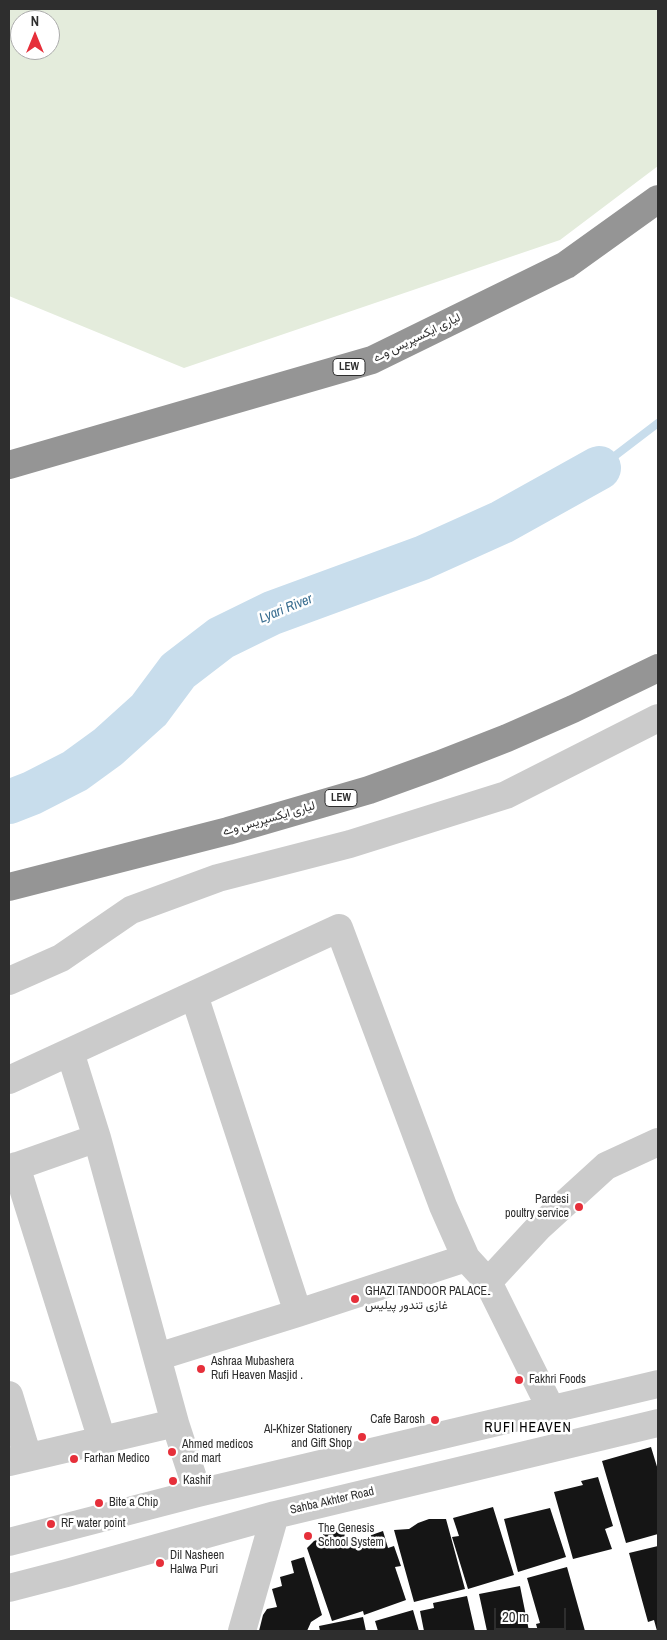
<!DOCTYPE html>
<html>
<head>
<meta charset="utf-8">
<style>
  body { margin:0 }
  #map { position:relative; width:667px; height:1640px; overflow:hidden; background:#fff; font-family:"Archivo Narrow",sans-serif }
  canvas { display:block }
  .frame { position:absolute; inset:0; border:10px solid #2e2e2e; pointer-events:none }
  .north { position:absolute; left:10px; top:10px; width:50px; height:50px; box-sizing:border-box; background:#fff; border:1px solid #ababab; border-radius:50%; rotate:0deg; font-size:14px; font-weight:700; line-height:20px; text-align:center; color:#2e2e2e }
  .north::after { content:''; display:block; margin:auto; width:18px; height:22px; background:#e62f3a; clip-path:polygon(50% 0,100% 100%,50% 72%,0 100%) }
  .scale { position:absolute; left:494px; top:1608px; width:72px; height:22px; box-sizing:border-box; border:2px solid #2e2e2e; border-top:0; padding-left:6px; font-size:15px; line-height:18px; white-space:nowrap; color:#2e2e2e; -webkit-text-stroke:4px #fff; paint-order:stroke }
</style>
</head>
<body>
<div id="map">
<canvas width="667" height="1640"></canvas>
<div class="frame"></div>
<div class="north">N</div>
<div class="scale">20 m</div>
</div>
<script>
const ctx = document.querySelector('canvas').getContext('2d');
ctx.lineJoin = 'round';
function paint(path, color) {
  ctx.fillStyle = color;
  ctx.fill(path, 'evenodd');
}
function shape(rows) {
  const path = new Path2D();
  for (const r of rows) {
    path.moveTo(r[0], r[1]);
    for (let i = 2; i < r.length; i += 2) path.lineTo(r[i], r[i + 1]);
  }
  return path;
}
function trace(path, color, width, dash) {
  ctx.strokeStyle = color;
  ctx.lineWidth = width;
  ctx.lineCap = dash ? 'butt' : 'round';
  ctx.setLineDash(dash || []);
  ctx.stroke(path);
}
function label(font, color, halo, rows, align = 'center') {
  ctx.font = font + ' "Archivo Narrow",Vazirmatn,sans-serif';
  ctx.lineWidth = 5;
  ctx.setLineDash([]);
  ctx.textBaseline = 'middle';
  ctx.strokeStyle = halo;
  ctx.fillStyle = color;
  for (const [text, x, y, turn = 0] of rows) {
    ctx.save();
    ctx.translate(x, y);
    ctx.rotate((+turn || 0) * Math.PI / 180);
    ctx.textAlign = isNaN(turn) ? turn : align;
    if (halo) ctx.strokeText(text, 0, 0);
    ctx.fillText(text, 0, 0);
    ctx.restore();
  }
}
paint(shape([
  [9,9,658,9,658,166,560,240,184,368,9,296],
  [20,20,50,20,50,50,20,50]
]), '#e4ecdc');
trace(shape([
  [599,468,658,423]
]), '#c8ddec', 8);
trace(shape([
  [9,802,32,793,75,771,108,747,149,710,178,671,221,638,272,613,422,558,502,522,599,468]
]), '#c8ddec', 44);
paint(shape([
  [651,1447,658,1470,658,1534,626,1543,602,1461],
  [598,1477,613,1526,605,1529,612,1549,573,1559,554,1492,583,1485,581,1481],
  [493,1507,514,1575,468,1589,452,1537,459,1536,453,1518],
  [550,1508,566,1557,518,1572,504,1519],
  [429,1519,446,1519,465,1589,414,1602,394,1530,409,1529,418,1523],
  [341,1525,348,1543,383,1531,388,1548,394,1546,401,1566,395,1567,406,1600,364,1615,363,1611,332,1621,307,1548,314,1541,324,1537,322,1531],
  [658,1546,658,1631,657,1631,654,1620,648,1622,629,1553],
  [304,1557,322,1615,311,1622,307,1631,259,1631,263,1615,267,1609,277,1607,272,1589,282,1586,280,1577,294,1573,291,1561],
  [567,1567,585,1631,538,1631,536,1624,540,1623,527,1578],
  [520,1586,529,1631,487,1631,479,1594],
  [467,1596,475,1631,424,1631,420,1611,434,1608,433,1603],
  [413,1610,419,1631,378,1631,375,1621],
  [363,1617,366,1631,320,1631,319,1626]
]), '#151515');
trace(shape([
  [9,981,61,958,131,910,218,878,350,844,506,795,658,718],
  [194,995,298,1313],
  [70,1052,97,1138,175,1423],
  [9,1080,339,928,443,1206,466,1258,488,1282,551,1409],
  [16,1166,102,1440],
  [9,1169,97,1138],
  [488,1282,538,1228,606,1166,658,1142],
  [157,1357,298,1313,466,1258],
  [9,1395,28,1457],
  [9,1462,175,1423,198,1493],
  [9,1542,198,1493,658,1384],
  [9,1588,67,1573,275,1515,658,1423],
  [242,1631,275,1515]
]), '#cbcbcb', 28);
trace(shape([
  [9,465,372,360,566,265,658,199],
  [9,887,228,831,369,790,438,765,507,738,573,709,658,668]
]), '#959595', 28);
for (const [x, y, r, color] of [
  [579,1207,5,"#e62f3a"],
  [355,1299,5,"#e62f3a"],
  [201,1369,5,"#e62f3a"],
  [519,1380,5,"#e62f3a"],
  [435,1420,5,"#e62f3a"],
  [362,1437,5,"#e62f3a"],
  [172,1452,5,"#e62f3a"],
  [74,1459,5,"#e62f3a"],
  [173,1481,5,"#e62f3a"],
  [99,1503,5,"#e62f3a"],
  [51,1524,5,"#e62f3a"],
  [308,1536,5,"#e62f3a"],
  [160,1563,5,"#e62f3a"]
]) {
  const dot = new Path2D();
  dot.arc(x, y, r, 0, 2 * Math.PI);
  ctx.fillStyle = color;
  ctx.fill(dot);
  trace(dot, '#fff', 2);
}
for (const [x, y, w] of [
  [349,367,32],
  [341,798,32]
]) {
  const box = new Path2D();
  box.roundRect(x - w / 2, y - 8.5, w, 17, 4);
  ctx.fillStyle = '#fff';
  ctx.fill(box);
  trace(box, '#2e2e2e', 1);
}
label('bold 11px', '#2e2e2e', null, [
  ["LEW",349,367],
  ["LEW",341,798]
]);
label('12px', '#2e2e2e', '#fff', [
  ["لیاری ایکسپریس وے",417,338,-26],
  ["لیاری ایکسپریس وے",269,819,-16],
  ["Sahba Akhter Road",332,1501,-13]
]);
label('12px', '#2e2e2e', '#fff', [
  ["Pardesi",569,1200,"right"],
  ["poultry service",569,1214,"right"],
  ["GHAZI TANDOOR PALACE۔",365,1292],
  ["غازی تندور پیلیس",365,1306],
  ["Ashraa Mubashera",211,1362],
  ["Rufi Heaven Masjid .",211,1376],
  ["Fakhri Foods",529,1380],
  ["Cafe Barosh",425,1420,"right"],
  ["Al-Khizer Stationery",352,1430,"right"],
  ["and Gift Shop",352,1444,"right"],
  ["Ahmed medicos",182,1445],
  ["and mart",182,1459],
  ["Farhan Medico",84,1459],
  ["Kashif",183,1481],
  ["Bite a Chip",109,1503],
  ["RF water point",61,1524],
  ["The Genesis",318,1529],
  ["School System",318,1543],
  ["Dil Nasheen",170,1556],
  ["Halwa Puri",170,1570]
], 'left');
label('italic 14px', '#3b6f91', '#fff', [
  ["Lyari River",286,609,-22]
]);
ctx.letterSpacing = '1px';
label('14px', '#000', '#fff', [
  ["RUFI HEAVEN",528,1428]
]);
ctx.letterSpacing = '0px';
</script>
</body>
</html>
